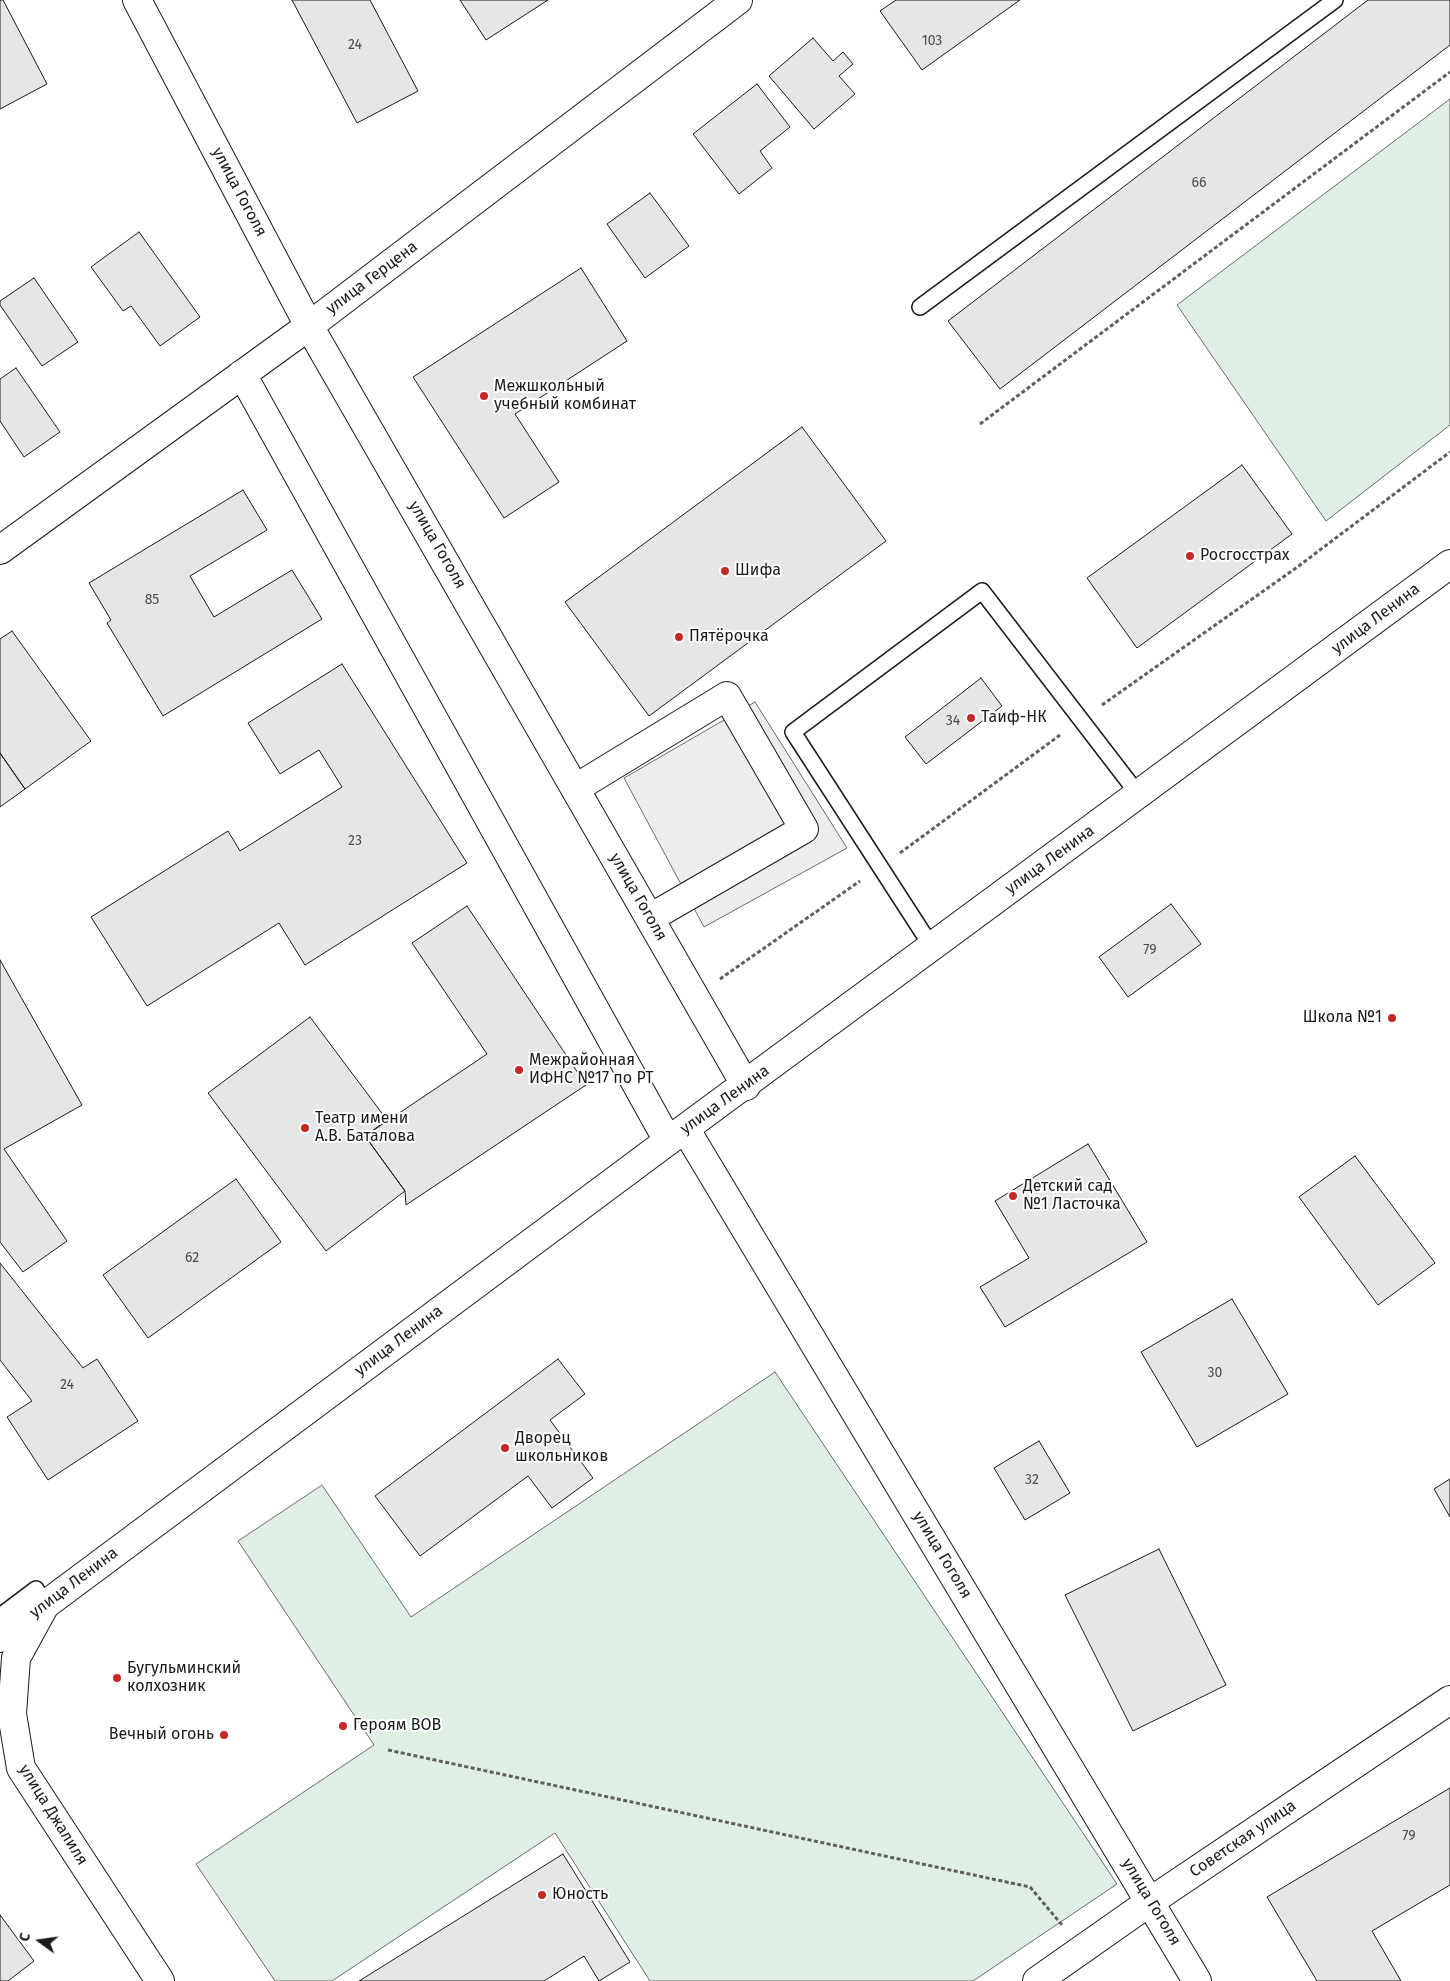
<!DOCTYPE html>
<html>
<head>
<meta charset="utf-8">
<style>
  body { margin:0 }
  #map { position:relative; width:1450px; height:1981px; overflow:hidden; background:#fff; font-family:"Fira Sans",sans-serif }
  canvas { display:block }
  .north { position:absolute; left:15px; top:1916px; width:50px; height:50px; -webkit-text-stroke:4px #fff; paint-order:stroke; rotate:284deg; font-size:14px; font-weight:700; line-height:20px; text-align:center; color:#1a1a1a }
  .north::after { content:''; display:block; margin:auto; width:18px; height:22px; background:#1a1a1a; clip-path:polygon(50% 0,100% 100%,50% 72%,0 100%) }
</style>
</head>
<body>
<div id="map">
<canvas width="1450" height="1981"></canvas>
<div class="north">С</div>
</div>
<script>
const ctx = document.querySelector('canvas').getContext('2d');
ctx.lineJoin = 'round';
function paint(path, color) {
  ctx.fillStyle = color;
  ctx.fill(path, 'evenodd');
}
function shape(rows) {
  const path = new Path2D();
  for (const r of rows) {
    path.moveTo(r[0], r[1]);
    for (let i = 2; i < r.length; i += 2) path.lineTo(r[i], r[i + 1]);
  }
  return path;
}
function trace(path, color, width, dash) {
  ctx.strokeStyle = color;
  ctx.lineWidth = width;
  ctx.lineCap = dash ? 'butt' : 'round';
  ctx.setLineDash(dash || []);
  ctx.stroke(path);
}
function label(font, color, halo, rows, align = 'center') {
  ctx.font = font + ' "Fira Sans",sans-serif';
  ctx.lineWidth = 4;
  ctx.setLineDash([]);
  ctx.textBaseline = 'middle';
  ctx.strokeStyle = halo;
  ctx.fillStyle = color;
  for (const [text, x, y, turn = 0] of rows) {
    ctx.save();
    ctx.translate(x, y);
    ctx.rotate((+turn || 0) * Math.PI / 180);
    ctx.textAlign = isNaN(turn) ? turn : align;
    if (halo) ctx.strokeText(text, 0, 0);
    ctx.fillText(text, 0, 0);
    ctx.restore();
  }
}
const green = shape([
  [1450,99,1450,425,1326,521,1177,305,1450,99],
  [775,1372,1117,1884,973,1981,650,1981,555,1833,332,1981,275,1981,196,1864,374,1745,238,1541,322,1485,411,1617,775,1372]
]);
paint(green, '#e0efe3');
trace(green, '#6a6a6a', 1);
const parking = shape([
  [755,702,847,848,704,927,624,778,755,702]
]);
paint(parking, '#ededed');
trace(parking, '#6a6a6a', 1);
const building = shape([
  [0,0,3,0,47,84,0,109,0,0],
  [292,0,370,0,418,91,357,123,292,0],
  [460,0,548,0,486,40,460,0],
  [896,0,1020,0,922,70,880,11,896,0],
  [1368,0,1450,0,1450,45,1000,389,948,321,1368,0],
  [813,38,833,61,843,52,853,64,839,76,855,94,814,129,769,76,813,38],
  [757,84,790,127,760,151,772,168,739,194,693,134,757,84],
  [650,193,689,246,645,278,607,224,650,193],
  [139,232,200,317,160,346,131,306,123,311,91,267,139,232],
  [581,268,627,341,515,414,559,482,504,518,413,377,581,268],
  [34,278,78,342,42,366,0,305,0,301,34,278],
  [16,368,60,432,24,457,0,421,0,379,16,368],
  [802,427,886,541,649,716,565,602,802,427],
  [1242,465,1292,534,1137,648,1087,578,1242,465],
  [243,490,267,530,190,576,214,617,292,570,322,619,163,716,107,623,111,620,89,583,243,490],
  [12,631,91,741,25,789,0,753,0,639,12,631],
  [342,664,467,863,305,965,279,923,147,1006,91,917,228,831,240,851,342,787,319,750,280,774,248,723,342,664],
  [981,678,1002,706,926,764,905,737,981,678],
  [0,753,25,789,0,807,0,753],
  [1171,904,1201,944,1128,997,1099,957,1171,904],
  [467,906,586,1085,406,1205,405,1191,365,1136,487,1054,412,943,467,906],
  [0,960,82,1105,4,1149,67,1241,23,1272,0,1242,0,960],
  [310,1017,387,1120,365,1136,405,1191,326,1251,208,1093,310,1017],
  [1088,1144,1147,1242,1005,1327,980,1287,1029,1258,995,1201,1088,1144],
  [1355,1156,1435,1263,1378,1305,1299,1197,1355,1156],
  [236,1179,281,1242,148,1338,103,1275,236,1179],
  [0,1263,83,1368,97,1359,138,1421,48,1480,7,1417,32,1401,0,1360,0,1263],
  [1232,1299,1288,1394,1197,1447,1141,1352,1232,1299],
  [558,1359,585,1394,550,1420,593,1478,552,1508,528,1476,420,1556,375,1496,558,1359],
  [1039,1441,1070,1493,1025,1520,994,1468,1039,1441],
  [1450,1479,1450,1517,1434,1489,1450,1479],
  [1159,1549,1226,1685,1133,1731,1065,1595,1159,1549],
  [1450,1788,1450,1885,1372,1931,1401,1981,1317,1981,1267,1897,1450,1788],
  [563,1854,630,1962,599,1981,584,1956,544,1981,359,1981,563,1854],
  [0,1915,34,1961,8,1981,0,1981,0,1915]
]);
paint(building, '#e6e6e6');
trace(building, '#1a1a1a', 1);
const lane = shape([
  [920,307,1335,0],
  [932,947,793,732,982,591,1138,794],
  [0,1616,36,1589,45,1605]
]);
const street = shape([
  [137,0,309,326,746,1086],
  [242,374,668,1141],
  [0,550,309,326,738,0],
  [576,788,727,696,804,829,650,918],
  [686,1130,1197,1981],
  [0,1638,45,1605],
  [1037,1981,1151,1901,1450,1700]
]);
const primary = shape([
  [160,1981,21,1768,12,1714,16,1658,45,1605,668,1141,1450,564]
]);
trace(lane, '#1a1a1a', 18);
trace(street, '#1a1a1a', 30);
trace(primary, '#1a1a1a', 30);
trace(shape([
  [980,424,1450,72],
  [1102,705,1296,568,1450,452],
  [900,853,1060,735],
  [720,979,860,881],
  [388,1750,1030,1887,1062,1925]
]), '#5f5f5f', 3, [4, 2.5]);
trace(lane, '#fff', 15);
trace(street, '#fff', 28);
trace(primary, '#fff', 28);
for (const [x, y, r, color] of [
  [484,396,5,"#c62828"],
  [1190,556,5,"#c62828"],
  [725,571,5,"#c62828"],
  [679,637,5,"#c62828"],
  [971,718,5,"#c62828"],
  [1392,1018,5,"#c62828"],
  [519,1070,5,"#c62828"],
  [305,1128,5,"#c62828"],
  [1013,1196,5,"#c62828"],
  [505,1448,5,"#c62828"],
  [117,1678,5,"#c62828"],
  [343,1726,5,"#c62828"],
  [224,1735,5,"#c62828"],
  [542,1895,5,"#c62828"]
]) {
  const dot = new Path2D();
  dot.arc(x, y, r, 0, 2 * Math.PI);
  ctx.fillStyle = color;
  ctx.fill(dot);
  trace(dot, '#fff', 2);
}
label('14px', '#4d4d4d', null, [
  ["103",932,41],
  ["24",355,45],
  ["66",1199,183],
  ["85",152,600],
  ["34",953,721],
  ["23",355,841],
  ["79",1150,950],
  ["62",192,1258],
  ["30",1215,1373],
  ["24",67,1385],
  ["32",1032,1480],
  ["79",1409,1836]
]);
label('16px', '#1a1a1a', '#fff', [
  ["улица Гоголя",239,192,62],
  ["улица Герцена",372,278,-37],
  ["улица Гоголя",437,545,60],
  ["улица Ленина",1376,619,-37],
  ["улица Ленина",1050,860,-36],
  ["улица Гоголя",638,897,60],
  ["улица Ленина",725,1100,-36],
  ["улица Ленина",399,1341,-37],
  ["улица Гоголя",942,1555,59],
  ["улица Ленина",74,1583,-37],
  ["улица Джалиля",53,1815,58],
  ["Советская улица",1243,1839,-34],
  ["улица Гоголя",1151,1902,59]
]);
label('16px', '#1a1a1a', '#fff', [
  ["Межшкольный",494,387],
  ["учебный комбинат",494,405],
  ["Росгосстрах",1200,556],
  ["Шифа",735,571],
  ["Пятёрочка",689,637],
  ["Таиф-НК",981,718],
  ["Школа №1",1382,1018,"right"],
  ["Межрайонная",529,1061],
  ["ИФНС №17 по РТ",529,1079],
  ["Театр имени",315,1119],
  ["А.В. Баталова",315,1137],
  ["Детский сад",1023,1187],
  ["№1 Ласточка",1023,1205],
  ["Дворец",515,1439],
  ["школьников",515,1457],
  ["Бугульминский",127,1669],
  ["колхозник",127,1687],
  ["Героям ВОВ",353,1726],
  ["Вечный огонь",214,1735,"right"],
  ["Юность",552,1895]
], 'left');
</script>
</body>
</html>
